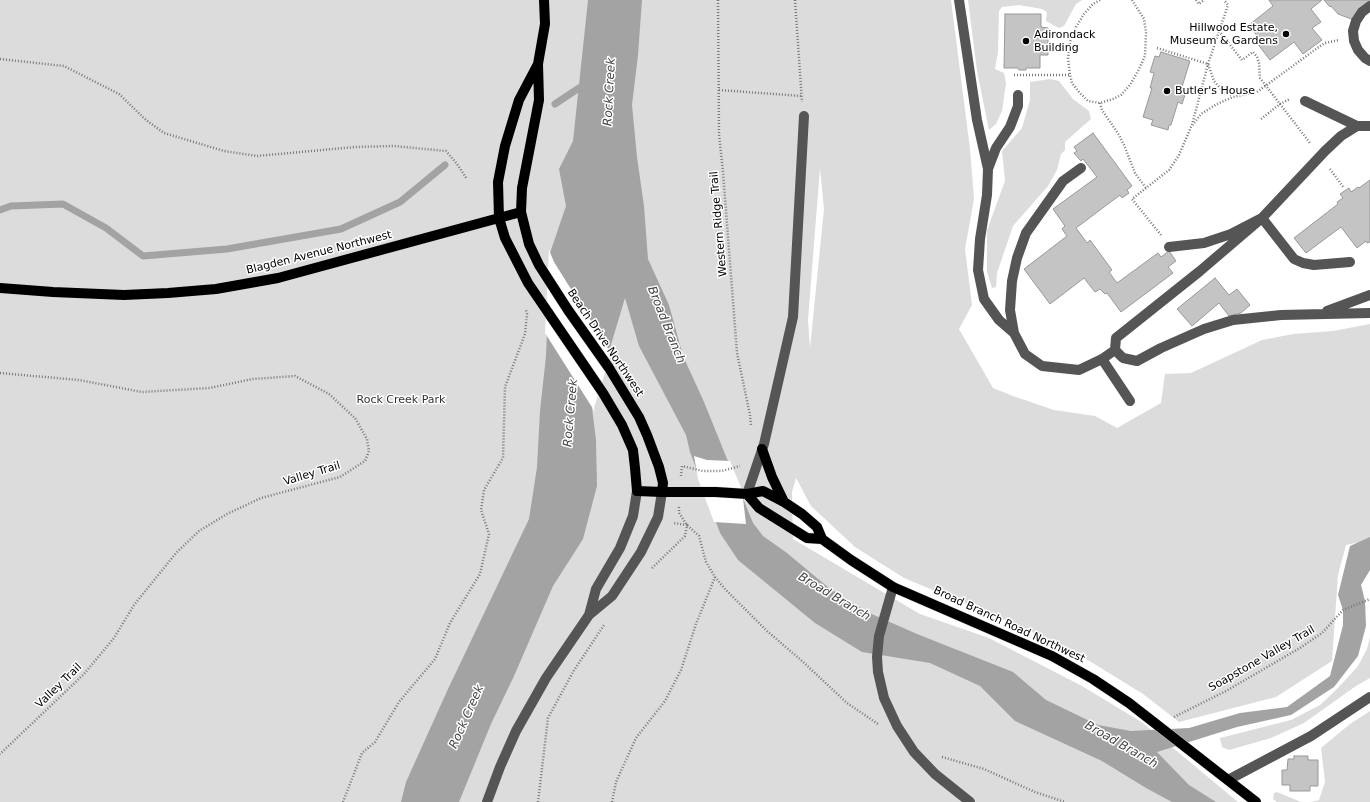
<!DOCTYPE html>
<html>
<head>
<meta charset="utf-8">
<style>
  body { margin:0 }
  canvas { display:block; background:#fff }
</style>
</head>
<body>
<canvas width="1370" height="802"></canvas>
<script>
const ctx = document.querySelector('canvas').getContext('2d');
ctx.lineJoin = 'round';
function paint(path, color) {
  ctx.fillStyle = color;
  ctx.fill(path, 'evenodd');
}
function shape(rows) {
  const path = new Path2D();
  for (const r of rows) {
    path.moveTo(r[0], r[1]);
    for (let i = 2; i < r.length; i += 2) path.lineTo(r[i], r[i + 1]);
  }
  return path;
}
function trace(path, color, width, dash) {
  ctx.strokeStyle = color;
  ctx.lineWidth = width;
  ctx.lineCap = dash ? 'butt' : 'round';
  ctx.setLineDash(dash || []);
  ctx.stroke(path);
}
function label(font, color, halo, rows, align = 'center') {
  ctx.font = font + ' "DejaVu Sans",sans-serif';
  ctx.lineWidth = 3;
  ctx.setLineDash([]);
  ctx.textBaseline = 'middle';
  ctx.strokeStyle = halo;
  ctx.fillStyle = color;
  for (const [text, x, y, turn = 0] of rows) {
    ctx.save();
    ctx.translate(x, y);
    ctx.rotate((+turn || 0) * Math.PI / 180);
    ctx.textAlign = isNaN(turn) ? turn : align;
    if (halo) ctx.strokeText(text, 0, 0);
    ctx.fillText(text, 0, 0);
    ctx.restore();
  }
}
paint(shape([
  [0,0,951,0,970,149,974,199,965,249,972,305,959,329,993,388,1013,396,1054,410,1095,416,1117,428,1161,403,1165,374,1191,373,1262,340,1293,334,1333,331,1370,324,1370,540,1346,545,1338,575,1332,661,1276,697,1179,722,1143,694,1083,657,1020,626,904,578,855,547,811,506,796,478,792,492,793,539,920,614,989,638,1082,686,1143,723,1238,802,0,802],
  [820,168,824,209,810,348,808,320],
  [968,0,1082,0,1076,4,1064,26,1059,28,1046,21,1047,12,1042,9,1019,5,1002,7,999,11,998,52,995,69,1004,73,1006,83,1002,111,996,124,989,130,977,71],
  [1050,79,1059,81,1073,99,1089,111,1091,119,1065,142,1065,150,1061,154,1057,170,1048,186,1013,226,997,273,996,287,992,288,987,272,987,230,1005,181,1002,151,1022,128,1030,100,1030,82],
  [1370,637,1370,678,1356,686,1304,723,1271,738,1229,750,1222,747,1220,738,1291,720,1320,705,1337,689,1358,666,1367,649],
  [1370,711,1370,802,1311,802,1319,800,1325,782,1321,748,1350,724],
  [1277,792,1301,802,1277,802,1273,799,1274,793]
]), '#dcdcdc');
paint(shape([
  [588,0,642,0,638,55,632,105,637,157,644,206,648,259,669,305,683,356,704,402,753,523,763,536,787,553,829,588,867,612,917,634,1013,672,1046,700,1098,725,1131,731,1189,728,1240,713,1287,707,1330,676,1343,625,1343,610,1338,595,1350,546,1370,537,1370,570,1361,585,1365,601,1366,626,1358,656,1334,687,1291,715,1237,727,1157,752,1189,785,1216,802,1172,802,1146,788,1102,761,1015,721,980,686,930,663,862,652,815,623,738,560,720,533,690,452,686,435,639,346,625,298,592,408,596,440,597,486,583,539,553,586,514,676,491,724,459,802,401,802,406,782,448,689,529,519,537,467,540,411,546,356,550,253,566,206,559,169,573,141]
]), '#a3a3a3');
paint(shape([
  [549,250,554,262,611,353,594,408,595,412,545,333],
  [694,456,707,460,730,461,742,490,746,524,714,522,698,479]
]), '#fff');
trace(shape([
  [555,104,579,88,587,85],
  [0,210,11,206,63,204,106,228,143,256,227,249,341,229,400,202,445,165]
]), '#a3a3a3', 7);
const building = shape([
  [1269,0,1322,0,1311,9,1321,22,1312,28,1322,40,1303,54,1294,42,1270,60,1257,43,1260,40,1249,25,1273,6,1269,0],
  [1324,0,1370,0,1370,4,1354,20,1338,14,1331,6,1330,7,1324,0],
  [1005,14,1041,14,1041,27,1048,28,1048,55,1040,55,1040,68,1026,68,1026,70,1019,70,1018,68,1004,68,1005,14],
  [1161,52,1190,61,1181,90,1186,92,1182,104,1178,102,1171,125,1169,125,1168,130,1151,125,1153,120,1143,117,1152,88,1150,88,1154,73,1150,72,1155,56,1159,57,1161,52],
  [1093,133,1132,186,1127,190,1129,193,1122,198,1120,195,1076,228,1087,243,1090,240,1112,270,1109,272,1117,283,1158,253,1161,257,1169,251,1176,261,1168,267,1173,273,1121,312,1107,293,1105,294,1100,289,1095,292,1084,278,1050,304,1024,269,1067,236,1062,229,1065,226,1053,209,1097,177,1083,159,1081,161,1074,153,1077,151,1074,147,1093,133],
  [1370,180,1370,242,1367,243,1366,241,1357,248,1341,227,1306,253,1294,238,1338,204,1337,202,1343,198,1340,194,1349,188,1351,192,1358,187,1359,188,1370,180],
  [1215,278,1229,295,1237,289,1250,305,1241,313,1229,316,1219,303,1192,326,1177,309,1215,278],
  [1294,756,1308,756,1308,760,1318,760,1318,786,1310,786,1310,791,1290,791,1290,785,1282,785,1282,770,1287,770,1288,759,1294,759,1294,756]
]);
paint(building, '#c4c4c4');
trace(building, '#999', 1);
const major = shape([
  [544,0,545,24,538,64,539,100,522,188,521,212,529,244,539,265,568,310,609,368,639,417,647,435,659,467,663,483,662,492],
  [538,64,519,100,505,146,498,182,499,218,505,238,528,283,603,393,622,425,633,450,635,468,637,491,662,492,716,492,747,494,763,491,784,502,802,514,817,527,822,539,851,560,893,587,1052,656,1093,679,1129,703,1256,802],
  [0,288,53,292,124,295,168,293,216,289,278,278,521,212],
  [762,449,772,477,784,502],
  [747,494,759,508,807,538,822,539]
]);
trace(major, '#dbdbdb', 11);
trace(shape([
  [718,0,719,134,723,172,737,353,750,415,751,425],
  [795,0,802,102],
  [1100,0,1093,4,1084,14,1076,27,1070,42,1068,58,1070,75,1072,83,1079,92,1088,101,1100,103,1113,99,1121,95,1130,85,1138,71,1145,56,1146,33,1144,19,1132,0],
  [1196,0,1199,4,1204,0],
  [1219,31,1242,60,1253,52,1257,57,1259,63,1260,78,1310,143],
  [1157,48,1208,64,1214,81,1222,90,1233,96],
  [0,59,64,66,119,94,146,120,164,133,224,151,257,156,355,147,394,146,446,151,457,164,467,179],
  [1014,75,1070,75],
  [719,90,802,96],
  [1100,103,1102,110,1119,135,1124,145,1135,173,1146,188],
  [1261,119,1280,104,1290,99],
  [1192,125,1208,64,1228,5,1224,0],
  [1330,169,1344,188],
  [1161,235,1132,199,1169,170,1179,155,1191,127,1201,114,1217,104,1233,97,1257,92,1316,49,1325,43,1339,40],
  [0,373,79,380,142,392,209,388,253,379,295,376,329,394,355,418,367,439,369,451,365,461,340,477,261,498,227,514,199,531,176,553,134,605,114,638,84,674,0,754],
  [681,476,682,466,703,471,722,471,740,466],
  [679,507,679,513,687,525,699,536,706,562,715,577,725,589,767,631,801,660,847,703,878,724],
  [652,568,685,536,687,525,673,523],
  [1174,717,1226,691,1300,648,1322,633,1343,610,1370,599],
  [942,757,984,769,1035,792,1065,802],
  [343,802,362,753,375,742,399,702,435,659,450,623,480,574,489,534,481,510,484,490,503,458,505,387,525,334,527,314,526,310],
  [538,802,548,718,573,672,604,625],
  [612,802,616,782,636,738,665,701,681,670,696,624,715,577]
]), '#777', 2.5, [1, 2]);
trace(shape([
  [959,0,977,120,988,169,987,195,980,239,978,270,984,299,999,320,1014,333],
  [1370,6,1362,12,1356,21,1353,31,1354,41,1358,50,1365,58,1370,61],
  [1305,101,1357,126],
  [1370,126,1357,126,1341,136,1325,151,1262,218,1200,271,1116,338,1115,350,1123,358,1137,361,1161,348,1204,329,1233,320,1281,315,1370,313],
  [1081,168,1063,181,1026,233,1017,258,1012,281,1010,310,1014,333,1025,354,1042,366,1079,370,1102,359,1115,350],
  [988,169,996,148,1010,127,1018,106,1018,95],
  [1169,247,1204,243,1231,234,1262,218,1294,259,1303,263,1314,265,1350,262],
  [1327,311,1370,295],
  [1102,359,1130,401],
  [747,494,764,444,793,317,804,116],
  [893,587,879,636,877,657,878,672,884,698,897,726,914,752,935,774,970,802],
  [589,615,596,589,620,548,633,516,637,491],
  [1228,780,1311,736,1370,697],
  [487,802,500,767,516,731,546,678,589,615,612,596,641,552,658,517,662,492]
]), '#555', 10);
trace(major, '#000', 10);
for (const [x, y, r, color] of [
  [1286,34,4,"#000"],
  [1026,41,4,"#000"],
  [1167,91,4,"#000"]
]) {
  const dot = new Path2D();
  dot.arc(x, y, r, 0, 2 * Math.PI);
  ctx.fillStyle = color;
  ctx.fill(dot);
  trace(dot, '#fff', 1.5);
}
label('11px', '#000', '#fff', [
  ["Hillwood Estate,",1278,28,"right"],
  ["Museum & Gardens",1278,41,"right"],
  ["Adirondack",1034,35],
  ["Building",1034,48],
  ["Butler's House",1175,91]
], 'left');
label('11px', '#000', '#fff', [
  ["Western Ridge Trail",719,224,-95],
  ["Blagden Avenue Northwest",319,253,-14],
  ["Beach Drive Northwest",605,343,56],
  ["Valley Trail",312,474,-17],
  ["Broad Branch Road Northwest",1009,625,25],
  ["Soapstone Valley Trail",1262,659,-30],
  ["Valley Trail",59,686,-44]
]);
label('11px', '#333', '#fff', [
  ["Rock Creek Park",401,400]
]);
label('italic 12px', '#444', '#fff', [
  ["Rock Creek",610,92,-87],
  ["Broad Branch",666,325,68],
  ["Rock Creek",571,413,-85],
  ["Broad Branch",834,597,31],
  ["Rock Creek",467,717,-66],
  ["Broad Branch",1121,745,30]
]);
</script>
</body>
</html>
